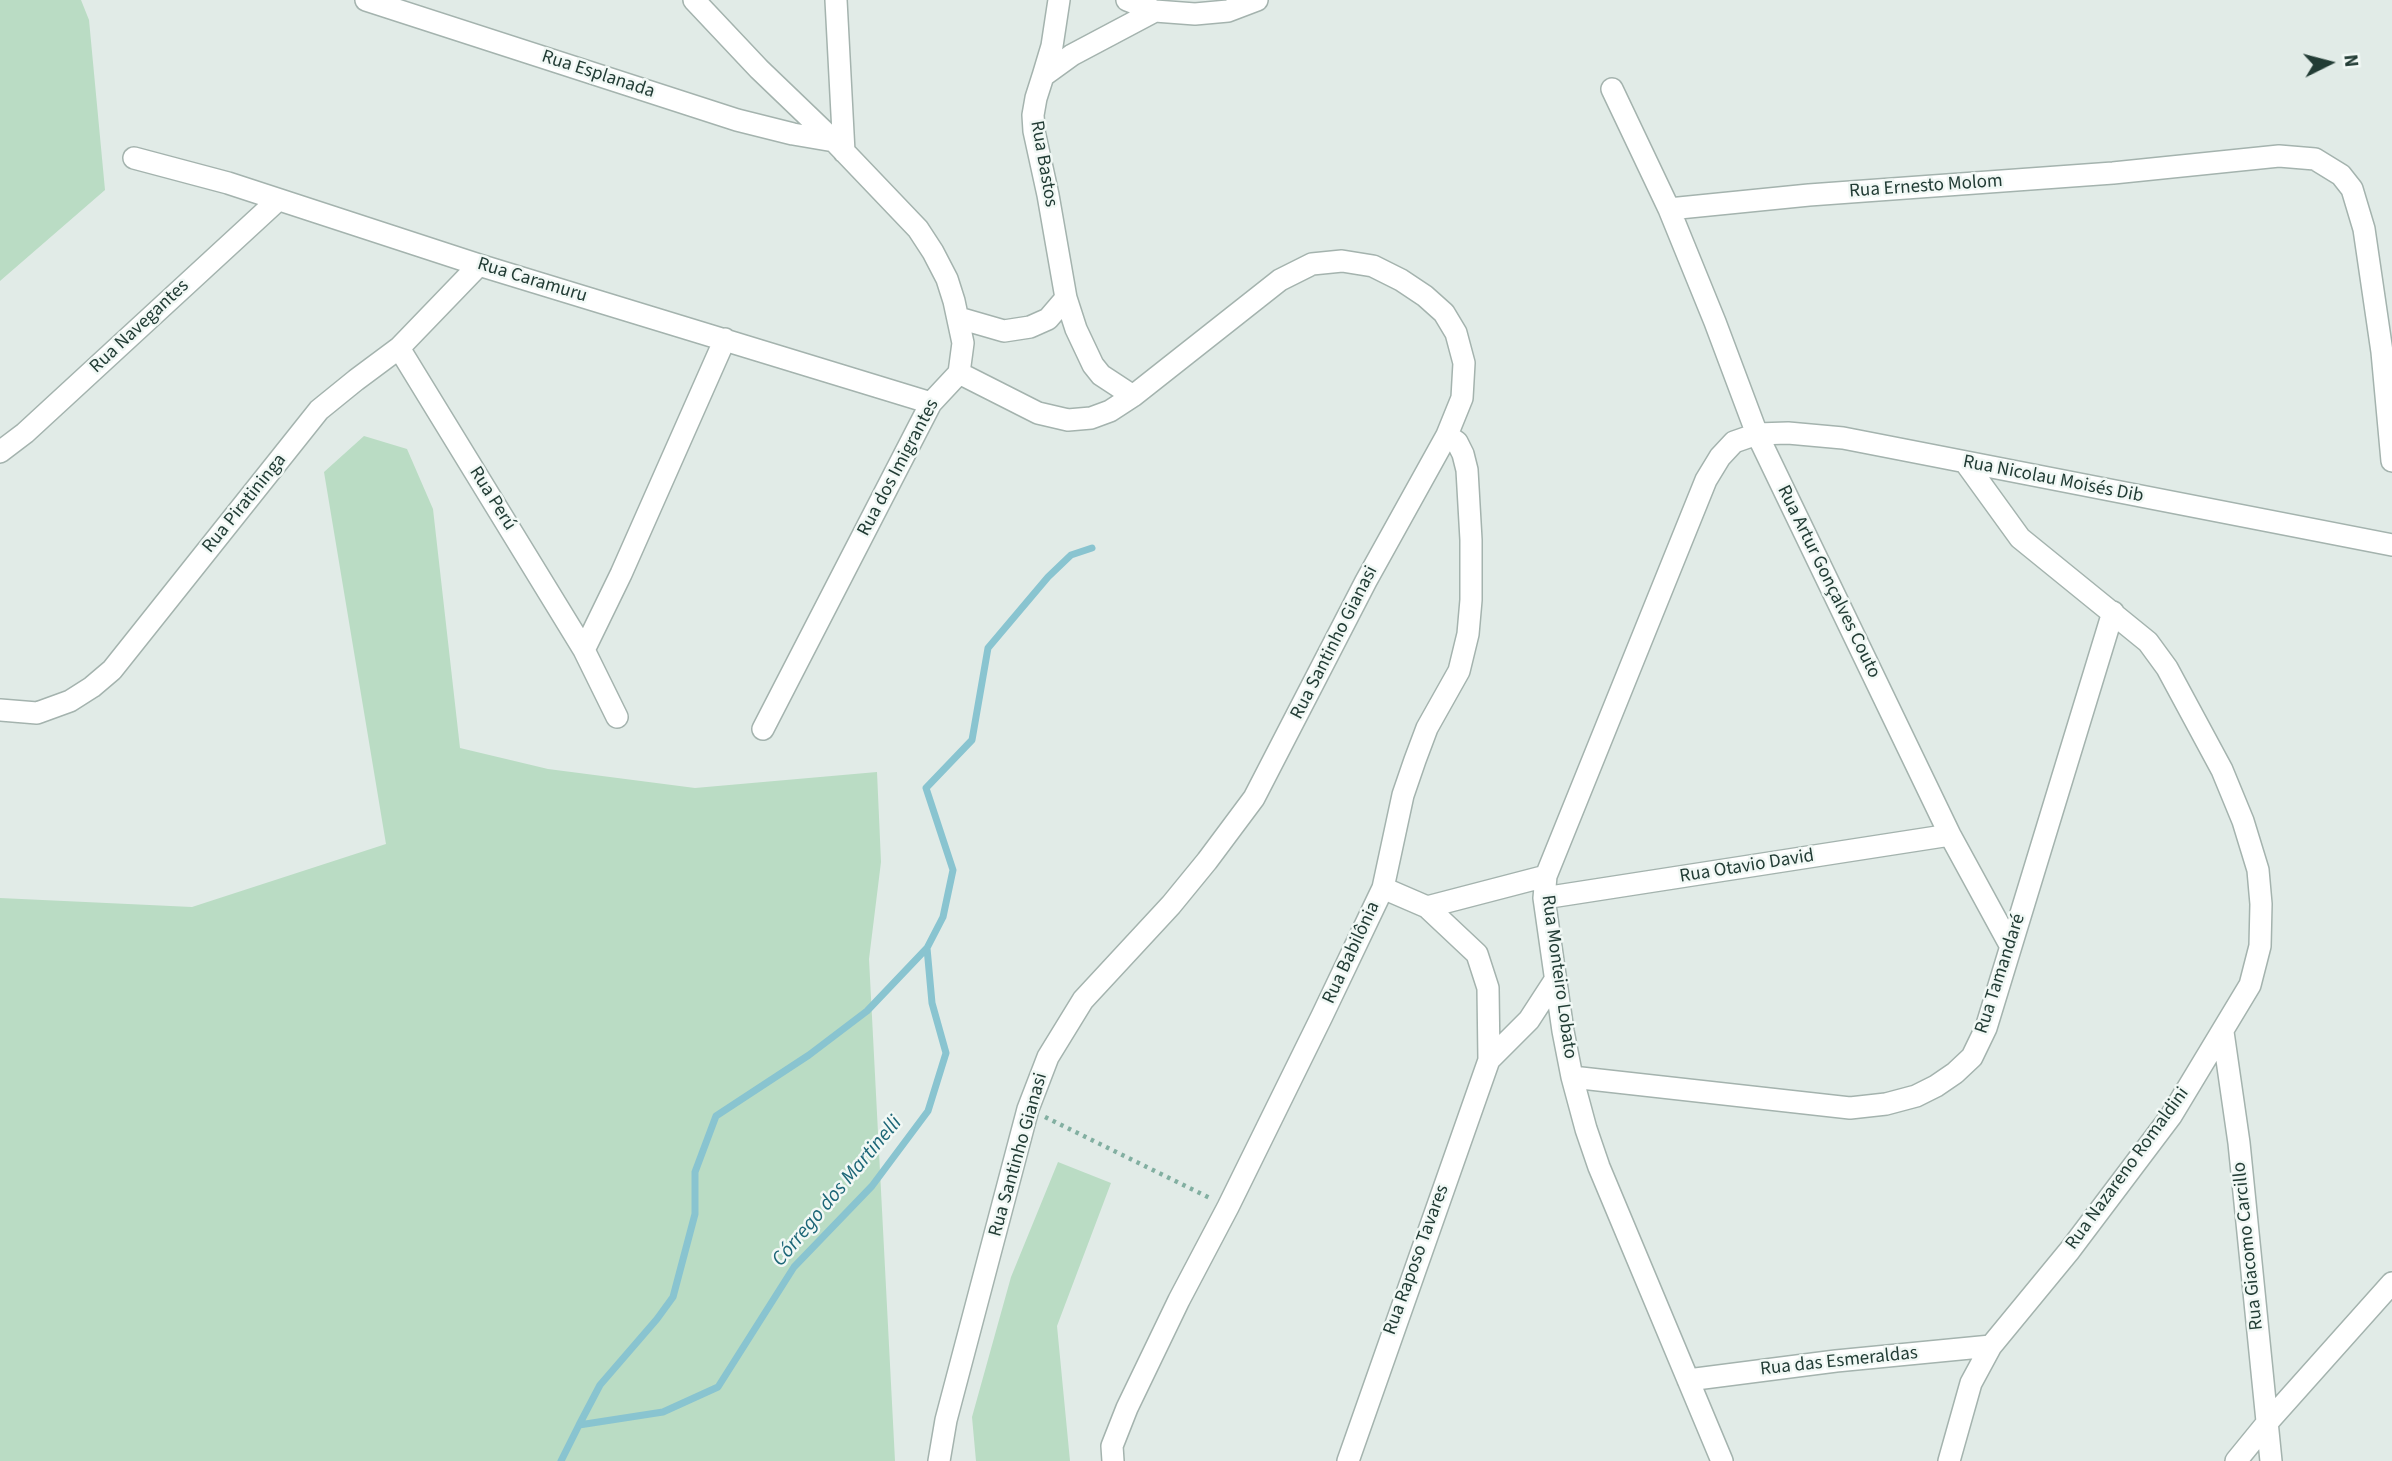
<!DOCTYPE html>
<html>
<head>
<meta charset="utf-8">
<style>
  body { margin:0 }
  #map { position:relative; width:2392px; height:1461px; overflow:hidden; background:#e1ebe7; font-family:"Source Sans 3",sans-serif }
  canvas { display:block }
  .north { position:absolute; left:2294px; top:28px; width:70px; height:70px; -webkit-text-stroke:5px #f1f8f5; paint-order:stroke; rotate:84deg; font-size:19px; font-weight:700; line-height:28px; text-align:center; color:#223c35 }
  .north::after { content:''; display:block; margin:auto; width:24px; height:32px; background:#223c35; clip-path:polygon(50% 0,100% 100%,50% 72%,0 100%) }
</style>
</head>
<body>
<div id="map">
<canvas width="2392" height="1461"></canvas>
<div class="north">N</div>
</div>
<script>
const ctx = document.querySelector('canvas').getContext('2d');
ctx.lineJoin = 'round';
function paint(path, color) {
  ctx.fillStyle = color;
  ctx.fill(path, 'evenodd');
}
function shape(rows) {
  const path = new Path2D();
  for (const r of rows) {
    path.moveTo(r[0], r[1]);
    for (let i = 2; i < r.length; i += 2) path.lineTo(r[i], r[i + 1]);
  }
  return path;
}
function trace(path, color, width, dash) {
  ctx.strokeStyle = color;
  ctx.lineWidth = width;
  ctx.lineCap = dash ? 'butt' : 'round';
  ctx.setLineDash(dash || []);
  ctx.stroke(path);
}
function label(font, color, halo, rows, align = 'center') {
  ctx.font = font + ' "Source Sans 3",sans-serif';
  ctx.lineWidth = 5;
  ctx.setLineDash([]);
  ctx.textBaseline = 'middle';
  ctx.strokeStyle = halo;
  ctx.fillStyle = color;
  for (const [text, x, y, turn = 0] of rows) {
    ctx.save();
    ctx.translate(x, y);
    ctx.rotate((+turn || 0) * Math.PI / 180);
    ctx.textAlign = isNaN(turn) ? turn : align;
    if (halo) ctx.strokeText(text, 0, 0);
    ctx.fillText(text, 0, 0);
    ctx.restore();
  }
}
paint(shape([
  [0,0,81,0,89,20,105,190,0,281],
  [364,436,407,449,433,509,460,748,548,769,695,788,877,772,881,862,869,959,895,1461,0,1461,0,898,192,907,386,844,324,472],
  [1058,1162,1111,1183,1057,1326,1070,1461,976,1461,972,1417,1011,1277]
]), '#badcc4');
trace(shape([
  [579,1425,600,1385,657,1319,673,1297,695,1214,695,1172,716,1116,809,1055,867,1011,927,948],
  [561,1461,579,1425,663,1412,718,1387,794,1267,872,1186,928,1111,946,1053,932,1003,927,948,943,917,953,870,926,788,972,740,988,648,1048,577,1071,555,1092,548]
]), '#89c4d0', 7);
const minor = shape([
  [366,0,737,120,793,134,834,141],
  [694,0,759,69,834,141,918,229,933,252,947,279,954,301,963,343,959,373,931,403,763,729],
  [836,0,844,152],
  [1127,0,1155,11,1195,14,1228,11,1257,0],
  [1043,76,1052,46,1059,0],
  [1612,89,1669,209,1809,195,2113,173,2279,156,2315,159,2341,175,2352,189,2364,229,2382,352,2392,461],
  [134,158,228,183,479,265,931,403],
  [1669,209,1715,322,1757,434,1950,835,2010,945],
  [959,318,1004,331,1030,327,1048,319,1066,298],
  [399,348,584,650,617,717],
  [1133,396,1101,375,1093,365,1076,329,1066,298,1048,195,1034,131,1033,115,1036,98,1043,76,1072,55,1155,11],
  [0,452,25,433,278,200],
  [584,650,621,574,725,339],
  [0,710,37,713,70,701,92,687,112,670,319,410,356,380,399,348,479,265],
  [1383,888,1427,907,1477,954,1488,988,1489,1060],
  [1544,898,1950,835],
  [1427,907,1546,876],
  [2223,1032,2239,1143,2271,1461],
  [1572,1077,1850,1108,1886,1104,1916,1096,1936,1086,1955,1073,1972,1057,1986,1028,2113,612],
  [1688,1380,1836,1361,1991,1346],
  [939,1461,946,1420,1028,1109,1048,1057,1083,1000,1171,905,1207,861,1254,798,1366,581,1447,435,1462,398,1464,363,1456,333,1444,313,1425,296,1401,280,1373,266,1342,261,1312,264,1280,280,1133,396,1110,411,1091,418,1068,420,1038,413,959,373],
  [1113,1461,1112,1446,1127,1408,1179,1300,1228,1207,1322,1016,1383,888,1403,795,1415,760,1427,728,1459,671,1468,634,1471,600,1471,540,1467,470,1463,454,1457,442,1447,435],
  [1348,1461,1489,1060,1529,1020,1555,980],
  [1722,1461,1599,1167,1586,1129,1572,1077,1563,1031,1544,898,1546,876,1706,480,1720,457,1734,442,1757,434,1788,433,1843,438,2392,545],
  [1949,1461,1971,1383,1991,1346,2070,1250,2171,1116,2250,985,2260,946,2261,904,2258,870,2243,821,2222,770,2167,668,2148,642,2020,538,1965,462],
  [2236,1461,2267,1423,2392,1283]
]);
trace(minor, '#a4b3ae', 24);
trace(shape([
  [1045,1117,1210,1198]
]), '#82afa1', 4.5, [3.5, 5]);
trace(minor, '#fff', 21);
label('19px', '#223c35', '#f1f8f5', [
  ["Rua Esplanada",598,75,18],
  ["Rua Bastos",1043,164,80],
  ["Rua Ernesto Molom",1926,187,-4],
  ["Rua Caramuru",532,281,17],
  ["Rua Navegantes",140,327,-43],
  ["Rua dos Imigrantes",899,468,-62],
  ["Rua Nicolau Moisés Dib",2053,480,11],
  ["Rua Perú",492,499,58],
  ["Rua Piratininga",245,504,-51],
  ["Rua Artur Gonçalves Couto",1828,582,64],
  ["Rua Santinho Gianasi",1335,643,-63],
  ["Rua Otavio David",1747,867,-9],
  ["Rua Babilônia",1352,953,-65],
  ["Rua Tamandaré",2001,974,-72],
  ["Rua Monteiro Lobato",1558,977,82],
  ["Rua Santinho Gianasi",1019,1155,-74],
  ["Rua Nazareno Romaldini",2128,1169,-54],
  ["Rua Giacomo Carcillo",2249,1246,-96],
  ["Rua Raposo Tavares",1417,1260,-70],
  ["Rua das Esmeraldas",1839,1362,-6]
]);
label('italic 21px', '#1c6677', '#f1f8f5', [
  ["Córrego dos Martinelli",838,1192,-50]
]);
</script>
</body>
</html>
